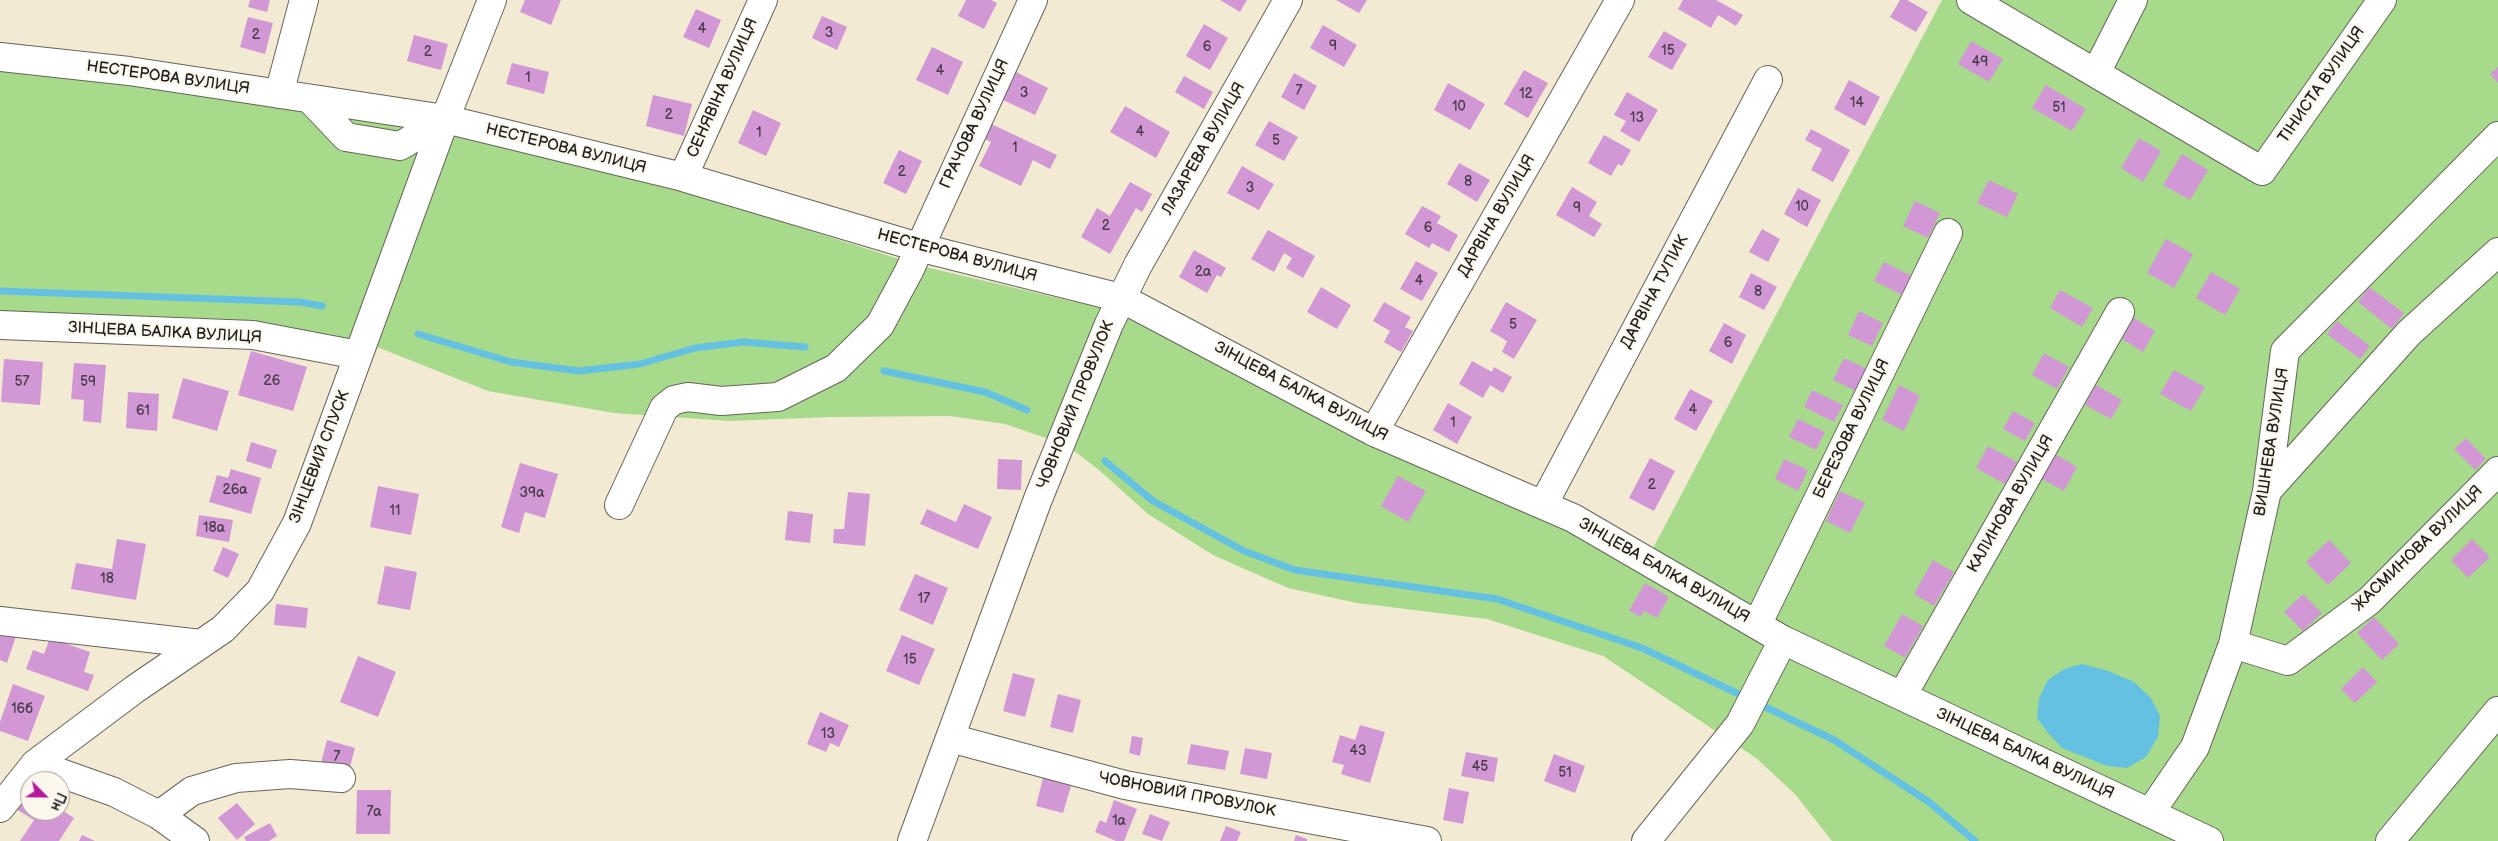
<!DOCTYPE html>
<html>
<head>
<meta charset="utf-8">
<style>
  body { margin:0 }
  #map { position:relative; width:2498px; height:841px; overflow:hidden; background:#f2ead2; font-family:"Balsamiq Sans",sans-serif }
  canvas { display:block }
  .north { position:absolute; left:20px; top:771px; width:50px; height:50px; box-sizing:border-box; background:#fbf7ec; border:1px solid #a29f99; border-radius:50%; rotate:113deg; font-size:14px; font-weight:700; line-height:20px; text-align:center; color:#1c1c1c }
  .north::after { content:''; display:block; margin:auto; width:18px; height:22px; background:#b5179e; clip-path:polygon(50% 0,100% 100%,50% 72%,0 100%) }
</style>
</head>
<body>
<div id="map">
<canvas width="2498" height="841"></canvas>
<div class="north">Пн</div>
</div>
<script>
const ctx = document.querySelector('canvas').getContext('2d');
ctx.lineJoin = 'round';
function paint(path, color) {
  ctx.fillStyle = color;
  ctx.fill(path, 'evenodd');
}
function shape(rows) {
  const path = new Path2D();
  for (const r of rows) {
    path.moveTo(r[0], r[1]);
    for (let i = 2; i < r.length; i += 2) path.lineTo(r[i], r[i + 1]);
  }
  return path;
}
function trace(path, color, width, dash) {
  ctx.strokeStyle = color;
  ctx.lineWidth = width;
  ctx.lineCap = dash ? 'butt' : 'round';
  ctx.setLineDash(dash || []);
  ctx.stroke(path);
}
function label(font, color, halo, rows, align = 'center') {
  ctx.font = font + ' "Balsamiq Sans",sans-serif';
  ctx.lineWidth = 4.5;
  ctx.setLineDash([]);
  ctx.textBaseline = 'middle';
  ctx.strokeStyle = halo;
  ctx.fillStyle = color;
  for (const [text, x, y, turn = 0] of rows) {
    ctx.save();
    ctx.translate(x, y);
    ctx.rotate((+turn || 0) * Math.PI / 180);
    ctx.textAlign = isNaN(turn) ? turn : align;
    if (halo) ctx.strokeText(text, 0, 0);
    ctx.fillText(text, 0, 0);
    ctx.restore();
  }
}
paint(shape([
  [1942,0,2498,0,2498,841,1832,841,1795,794,1756,758,1603,656,1487,619,1357,603,1288,588,1213,555,1148,514,1099,470,1069,447,1124,314,1567,529,1641,571],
  [0,70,124,84,429,128,353,342,0,312],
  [452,133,679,189,921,266,1105,309,1052,440,1005,424,950,416,830,417,730,421,614,413,488,391,372,345]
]), '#a7db8b');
paint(shape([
  [2082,664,2108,671,2134,682,2151,698,2160,716,2158,737,2146,757,2127,768,2107,766,2062,748,2048,733,2037,718,2039,698,2048,680,2064,669]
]), '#64c1e2');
trace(shape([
  [0,291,300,302,322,306],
  [418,334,511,362,579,371,640,364,695,348,743,342,805,347],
  [884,371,985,392,1027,410],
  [1105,461,1153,501,1244,551,1295,570,1497,599,1642,648,1747,698],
  [1757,703,1834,740,1929,802,1975,841]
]), '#64c1e2', 7);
paint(shape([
  [250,0,270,0,267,12,248,7],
  [525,0,561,0,551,25,520,12],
  [966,0,991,0,997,3,984,29,958,16],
  [1220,0,1247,0,1240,12],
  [1336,0,1367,0,1359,13],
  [1683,0,1716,0,1743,15,1736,26,1718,15,1711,28,1678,9],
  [1900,0,1907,0,1928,12,1916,32,1890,17],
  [696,9,721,20,709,48,683,37],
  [822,16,847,27,837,50,812,38],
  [248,17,273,23,265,54,240,47],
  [1204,24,1228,38,1210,70,1186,56],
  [1323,25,1357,45,1344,67,1310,48],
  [1664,31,1687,44,1672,70,1648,57],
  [414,35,448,44,441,70,407,61],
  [1971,41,2003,59,1989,82,1958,64],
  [932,47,963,62,948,95,916,80],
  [512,63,549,72,544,94,506,84],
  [2498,67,2498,83,2490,74],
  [1524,70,1548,83,1528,118,1504,104],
  [1014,71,1048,88,1035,115,1001,99],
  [1294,73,1317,86,1304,110,1281,97],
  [1184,76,1213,92,1204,109,1175,92],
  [1849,80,1880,97,1865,126,1834,109],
  [1448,83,1485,104,1470,130,1434,110],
  [2046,85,2086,109,2072,131,2032,108],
  [1627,92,1658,110,1639,142,1620,131,1626,121,1614,115],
  [653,95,692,104,684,136,646,126],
  [1125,106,1170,132,1156,158,1110,132],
  [753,110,781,123,766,156,738,143],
  [1269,121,1298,137,1284,161,1255,145],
  [987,122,1057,155,1050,169,1033,160,1021,186,979,166,991,142,980,137],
  [1811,129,1850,150,1833,182,1811,170,1822,149,1805,140],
  [1604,135,1631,150,1622,166,1618,164,1611,176,1588,163],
  [2139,138,2161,151,2143,182,2121,168],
  [899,150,922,161,906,194,883,183],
  [2182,154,2208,170,2190,200,2163,185],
  [1459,163,1490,180,1477,202,1447,184],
  [1242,166,1274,184,1259,210,1227,193],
  [1989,180,2018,194,2007,217,1977,203],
  [1130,182,1152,194,1142,212,1136,208,1110,254,1081,237,1097,208,1110,216],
  [1572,187,1597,202,1589,216,1602,224,1594,237,1556,215],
  [1798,188,1821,200,1807,227,1784,214],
  [1915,201,1940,213,1928,238,1903,226],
  [1422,206,1441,216,1437,223,1458,235,1449,252,1432,243,1429,248,1405,234],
  [1762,229,1780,239,1768,262,1749,252],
  [1268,230,1315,256,1303,278,1286,268,1292,258,1284,253,1274,272,1251,259],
  [2166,239,2193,254,2174,288,2147,273],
  [1194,250,1226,268,1221,277,1217,275,1207,293,1179,277],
  [1416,261,1438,273,1422,301,1400,289],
  [1884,262,1912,276,1902,295,1874,281],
  [2211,272,2240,289,2225,315,2196,298],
  [1751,273,1777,287,1764,310,1739,297],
  [1321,287,1351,305,1337,329,1307,312],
  [2369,287,2404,313,2392,329,2358,302],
  [2060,290,2093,308,2082,327,2050,308],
  [1384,302,1411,317,1405,327,1413,331,1401,352,1384,342,1390,331,1373,321],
  [1506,302,1537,320,1514,359,1502,352,1507,341,1490,331],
  [1859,311,1883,323,1872,346,1848,335],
  [2134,318,2155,331,2143,352,2122,339],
  [2337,321,2370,346,2360,359,2327,334],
  [1724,323,1746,335,1732,364,1709,351],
  [251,351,307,367,293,411,238,395],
  [2044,353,2069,367,2057,389,2032,375],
  [1844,358,1867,369,1856,391,1833,380],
  [4,359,43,362,40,405,1,402],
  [1472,361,1492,372,1494,367,1512,377,1503,393,1490,385,1483,398,1459,384],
  [74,363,106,365,101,423,83,421,84,400,71,399],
  [2174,370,2205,387,2191,411,2160,394],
  [183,378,229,391,217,431,172,418],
  [1899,385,1920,396,1904,431,1882,420],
  [2096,385,2122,400,2111,419,2085,405],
  [1690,389,1713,401,1696,431,1674,419],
  [1812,390,1843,405,1834,422,1804,407],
  [128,392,159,394,157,431,126,428],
  [1448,403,1472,417,1457,444,1433,430],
  [2013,411,2035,423,2025,441,2003,429],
  [1798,419,1825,432,1816,450,1789,437],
  [2466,438,2486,459,2475,470,2454,449],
  [251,442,277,450,271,469,246,461],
  [1988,446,2017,462,2005,484,1976,468],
  [2055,454,2077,467,2064,491,2042,479],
  [1650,458,1675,471,1654,511,1629,498],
  [998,459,1022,460,1021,490,997,489],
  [1784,459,1808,470,1798,491,1775,479],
  [520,463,558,474,545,518,525,512,519,533,501,527],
  [231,469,261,478,251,514,209,502,217,475,228,478],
  [1398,476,1426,491,1408,522,1381,506],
  [378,486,419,494,411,535,370,527],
  [1840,491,1865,503,1850,533,1826,521],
  [848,492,870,494,865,546,833,543,834,529,844,529],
  [964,504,992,517,978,549,920,524,927,509,956,522],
  [788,511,813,514,810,543,785,540],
  [199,515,233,520,229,542,196,536],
  [117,539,146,544,136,600,71,589,76,563,112,569],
  [2472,539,2490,557,2468,578,2451,560],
  [2329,540,2351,563,2328,585,2306,562],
  [223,547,239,554,228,578,213,571],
  [1933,560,1954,572,1934,606,1914,594],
  [385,566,417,572,410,610,377,604],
  [915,574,948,588,933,625,899,610],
  [1645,583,1669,597,1657,618,1644,611,1640,617,1629,610],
  [2303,594,2322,613,2303,631,2284,612],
  [276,604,308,608,306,628,274,625],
  [1902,614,1923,626,1905,658,1884,646],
  [2374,617,2399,644,2382,660,2357,633],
  [0,630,16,636,7,663,0,660],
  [902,635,935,649,919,685,886,671],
  [50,638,90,652,84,672,94,675,88,691,26,669,33,650,44,654],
  [358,656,396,672,378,717,340,702],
  [2363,667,2377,682,2355,703,2341,689],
  [1013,673,1035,679,1025,717,1003,711],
  [13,684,45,696,28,741,0,731,0,722],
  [1058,694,1081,700,1073,733,1050,727],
  [820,712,849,725,839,747,830,743,826,752,807,744],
  [1360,725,1385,732,1370,783,1341,774,1344,765,1332,762,1340,735,1355,740],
  [1132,736,1143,738,1140,756,1129,753],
  [327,740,355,748,348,774,320,767],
  [1191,744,1229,751,1225,770,1187,764],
  [1245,748,1272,753,1267,779,1240,774],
  [1466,752,1498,758,1494,782,1461,776],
  [1554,754,1585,766,1575,793,1544,781],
  [1043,778,1071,786,1063,813,1036,806],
  [1449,788,1469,792,1463,824,1443,820],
  [30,790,30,811,60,809,74,818,59,841,20,841,34,820,16,809],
  [357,790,391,790,390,834,356,834],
  [1114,800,1137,809,1124,841,1116,841,1095,832,1100,820,1106,823],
  [237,803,255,824,237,840,218,818],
  [1150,814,1170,822,1162,841,1142,834],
  [270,823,277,836,269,841,246,841,244,837],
  [1226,826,1241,832,1237,841,1220,841],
  [82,835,95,841,79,841],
  [1296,835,1307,839,1307,841,1294,841]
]), '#d198d5');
const minor = shape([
  [1971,0,2262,171,2382,0],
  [0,57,129,71,445,119,683,177,918,247,1121,298,1374,432,1573,518,1783,640,2209,841],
  [2096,73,2133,0],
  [279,94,304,0],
  [310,99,346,137,400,146,445,119],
  [683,177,763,0],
  [0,325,253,335,358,355],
  [1374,432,1620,0],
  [2267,491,2409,333,2498,252],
  [619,505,664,408,674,400,688,397,721,401,778,397,836,368,880,325,909,271,1033,0],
  [1543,505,1768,80],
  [0,621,201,644],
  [1757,625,1948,233],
  [2233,644,2288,661,2369,601,2498,471],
  [1902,696,2120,312],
  [950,738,1125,785,1427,841],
  [35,764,114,792,159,815,195,841],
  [0,808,35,764,135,689,223,629,260,591,297,523,445,119,492,0],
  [2150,813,2195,747,2233,644,2267,491,2285,351,2498,136],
  [159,815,192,791,236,778,290,774,341,778],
  [912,841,1038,499,1109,324,1138,265,1288,0],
  [1646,841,1740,724,1783,640],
  [2390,841,2498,711]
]);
trace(minor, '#67645c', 30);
trace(minor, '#fff', 28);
label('14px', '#493b4a', null, [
  ["4",702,29],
  ["3",829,33],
  ["2",256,35],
  ["9",1333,46],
  ["6",1207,47],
  ["15",1668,51],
  ["2",428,52],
  ["49",1980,62],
  ["4",940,71],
  ["1",528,78],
  ["7",1299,91],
  ["3",1024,93],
  ["12",1526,94],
  ["14",1857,103],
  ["10",1459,107],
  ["51",2059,108],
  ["2",669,115],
  ["13",1637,118],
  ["4",1140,132],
  ["1",759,133],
  ["5",1276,141],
  ["1",1015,148],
  ["2",902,172],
  ["8",1468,182],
  ["3",1250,188],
  ["10",1802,207],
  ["9",1577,208],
  ["2",1106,226],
  ["6",1428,228],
  ["2а",1203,272],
  ["4",1419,281],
  ["8",1758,292],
  ["5",1513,325],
  ["6",1728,343],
  ["26",272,381],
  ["57",22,382],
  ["59",88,382],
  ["4",1693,410],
  ["61",143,411],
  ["1",1453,423],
  ["2",1652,485],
  ["26а",235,490],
  ["39а",532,493],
  ["11",395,511],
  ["18а",214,528],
  ["18",107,579],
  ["17",924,599],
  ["15",910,660],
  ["16б",22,709],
  ["13",828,734],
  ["43",1358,751],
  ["7",337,757],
  ["45",1480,767],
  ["51",1565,773],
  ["7а",374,812],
  ["1а",1119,821]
]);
label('16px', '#1c1c1c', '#fbf7ec', [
  ["НЕСТЕРОВА ВУЛИЦЯ",168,78,8],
  ["ТІНИСТА ВУЛИЦЯ",2322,85,-55],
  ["СЕНЯВІНА ВУЛИЦЯ",723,88,-66],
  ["ГРАЧОВА ВУЛИЦЯ",975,124,-65],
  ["НЕСТЕРОВА ВУЛИЦЯ",566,149,14],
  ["ЛАЗАРЕВА ВУЛИЦЯ",1204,149,-60],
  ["ДАРВІНА ВУЛИЦЯ",1497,216,-60],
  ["НЕСТЕРОВА ВУЛИЦЯ",957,256,15],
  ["ДАРВІНА ТУПИК",1655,292,-62],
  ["ЗІНЦЕВА БАЛКА ВУЛИЦЯ",165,333,3],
  ["ЗІНЦЕВА БАЛКА ВУЛИЦЯ",1301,392,28],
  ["ЧОВНОВИЙ ПРОВУЛОК",1076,405,-68],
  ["БЕРЕЗОВА ВУЛИЦЯ",1852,429,-64],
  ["ВИШНЕВА ВУЛИЦЯ",2272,442,-81],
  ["ЗІНЦЕВИЙ СПУСК",320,457,-69],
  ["КАЛИНОВА ВУЛИЦЯ",2011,504,-60],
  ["ЖАСМИНОВА ВУЛИЦЯ",2418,549,-44],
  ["ЗІНЦЕВА БАЛКА ВУЛИЦЯ",1664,571,30],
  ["ЗІНЦЕВА БАЛКА ВУЛИЦЯ",2025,754,25],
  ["ЧОВНОВИЙ ПРОВУЛОК",1187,795,11]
]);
</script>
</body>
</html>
